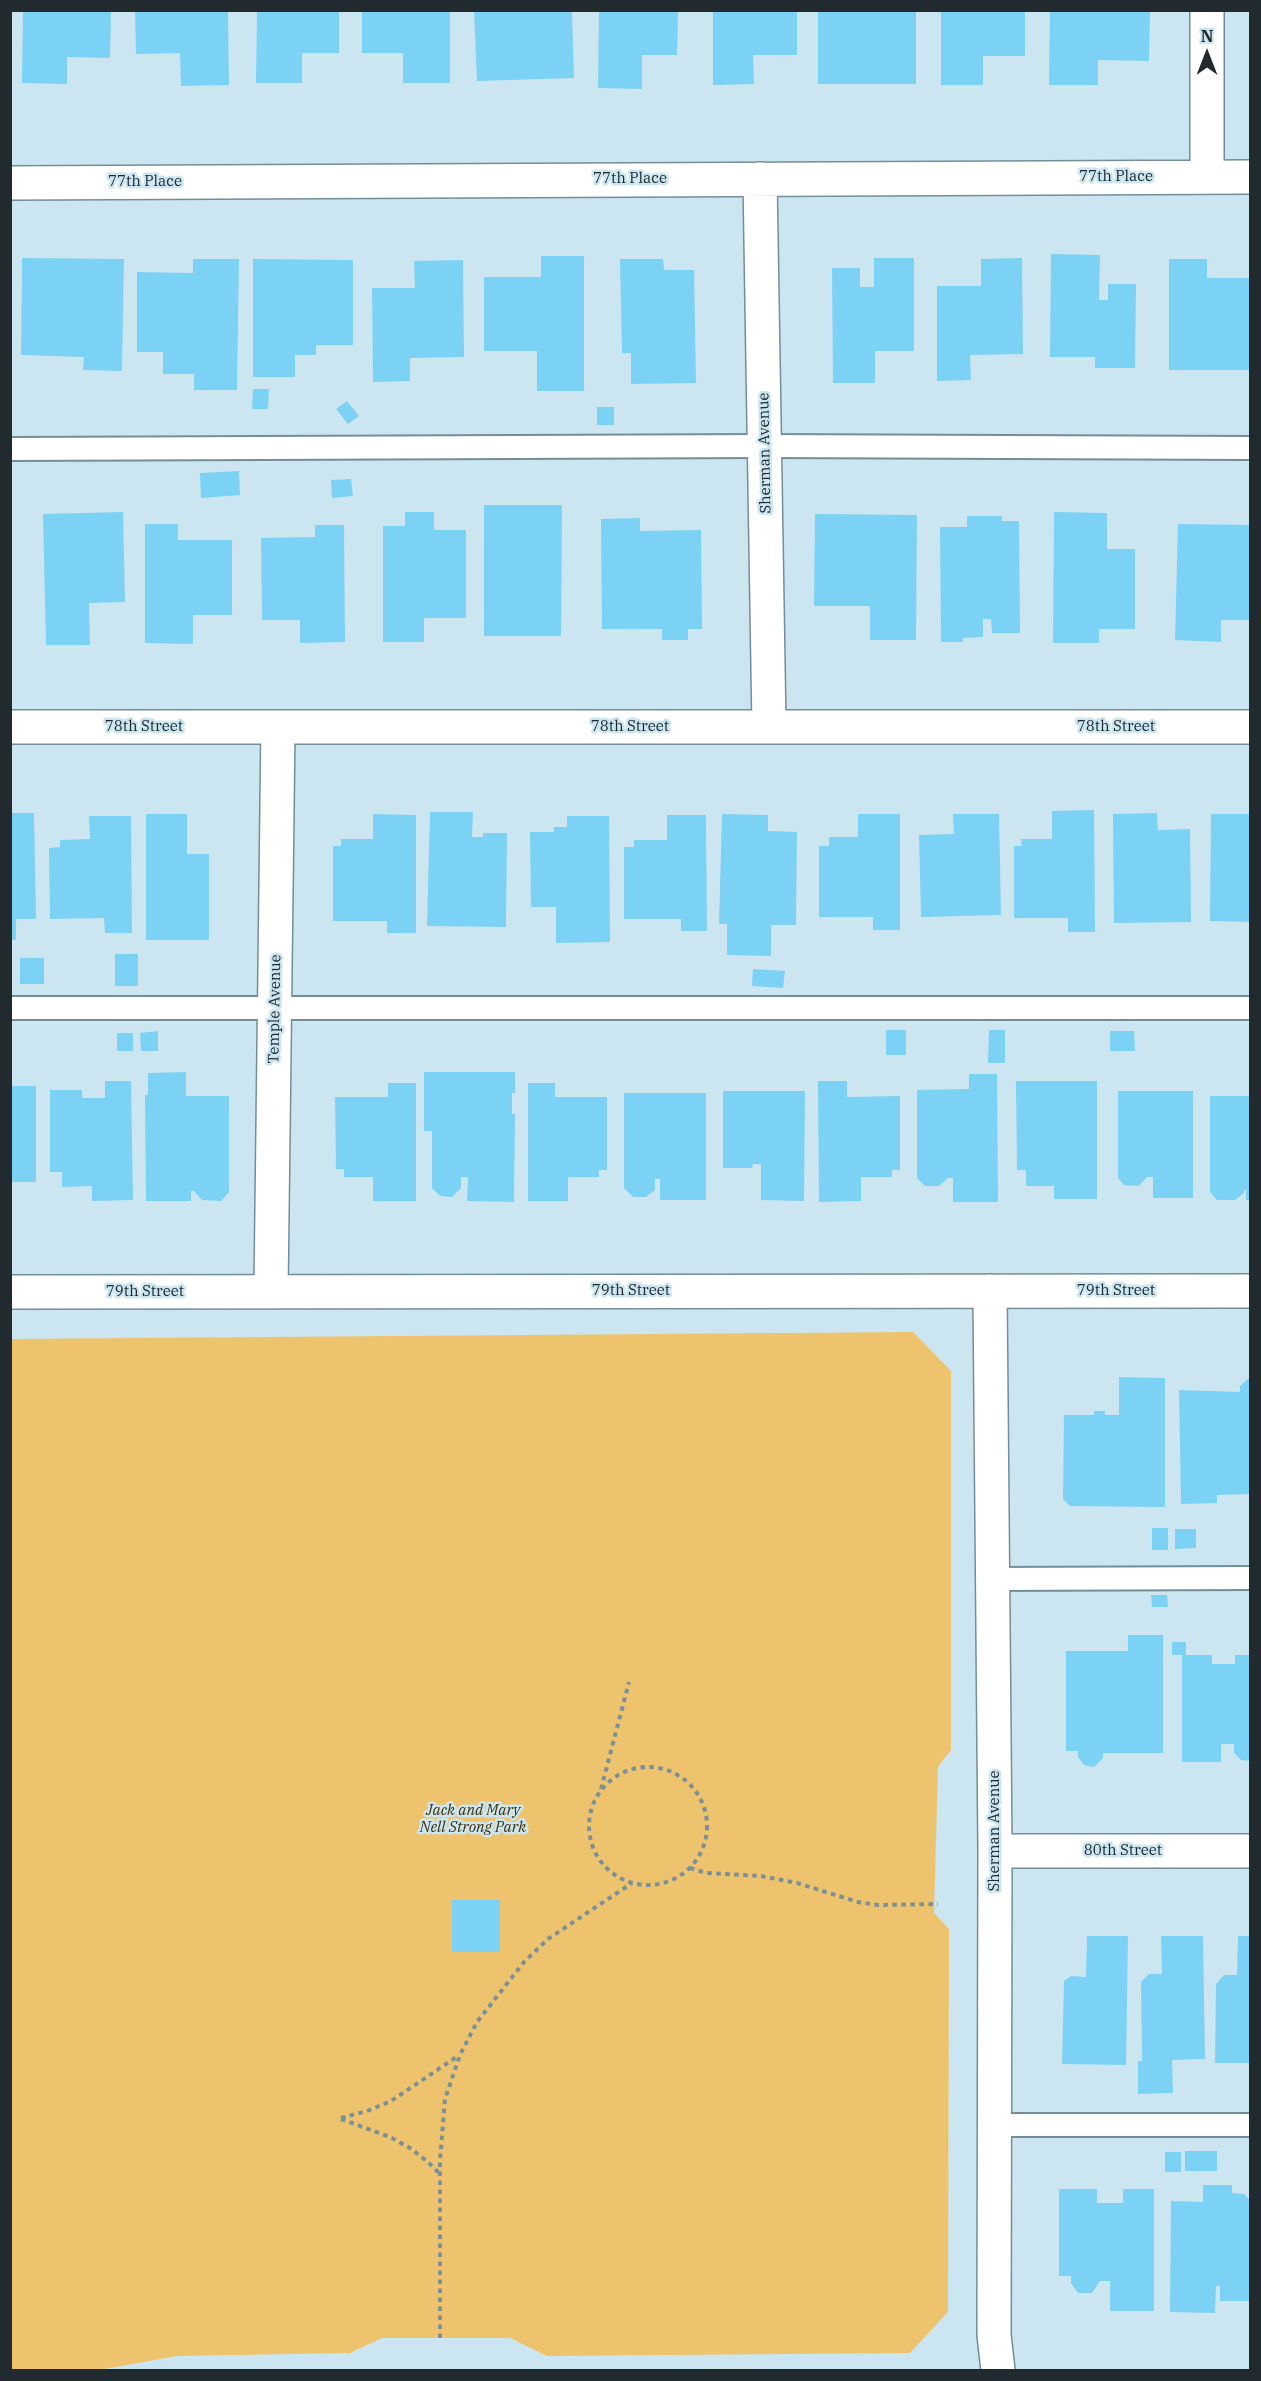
<!DOCTYPE html>
<html>
<head>
<meta charset="utf-8">
<style>
  body { margin:0 }
  #map { position:relative; width:1261px; height:2381px; overflow:hidden; background:#cce6f1; font-family:"IBM Plex Serif",serif }
  canvas { display:block }
  .frame { position:absolute; inset:0; border:12px solid #212b2f; pointer-events:none }
  .north { position:absolute; left:1177px; top:24px; width:60px; height:60px; -webkit-text-stroke:4px #cce6f1; paint-order:stroke; rotate:0deg; font-size:16px; font-weight:700; line-height:24px; text-align:center; color:#212b2f }
  .north::after { content:''; display:block; margin:auto; width:21px; height:27px; background:#212b2f; clip-path:polygon(50% 0,100% 100%,50% 72%,0 100%) }
</style>
</head>
<body>
<div id="map">
<canvas width="1261" height="2381"></canvas>
<div class="frame"></div>
<div class="north">N</div>
</div>
<script>
const ctx = document.querySelector('canvas').getContext('2d');
ctx.lineJoin = 'round';
function paint(path, color) {
  ctx.fillStyle = color;
  ctx.fill(path, 'evenodd');
}
function shape(rows) {
  const path = new Path2D();
  for (const r of rows) {
    if (r.length === 3) {
      path.moveTo(r[0] + r[2], r[1]);
      path.arc(r[0], r[1], r[2], 0, 2 * Math.PI);
      continue;
    }
    path.moveTo(r[0], r[1]);
    for (let i = 2; i < r.length; i += 2) path.lineTo(r[i], r[i + 1]);
  }
  return path;
}
function trace(path, color, width, dash) {
  ctx.strokeStyle = color;
  ctx.lineWidth = width;
  ctx.lineCap = dash ? 'butt' : 'round';
  ctx.setLineDash(dash || []);
  ctx.stroke(path);
}
function label(font, color, halo, rows, align = 'center') {
  ctx.font = font + ' "IBM Plex Serif",serif';
  ctx.lineWidth = 5;
  ctx.setLineDash([]);
  ctx.textBaseline = 'middle';
  ctx.strokeStyle = halo;
  ctx.fillStyle = color;
  for (const [text, x, y, turn = 0] of rows) {
    ctx.save();
    ctx.translate(x, y);
    ctx.rotate((+turn || 0) * Math.PI / 180);
    ctx.textAlign = isNaN(turn) ? turn : align;
    if (halo) ctx.strokeText(text, 0, 0);
    ctx.fillText(text, 0, 0);
    ctx.restore();
  }
}
paint(shape([
  [913,1332,951,1371,951,1750,938,1767,934,1913,949,1929,948,2312,910,2353,547,2356,510,2338,382,2338,350,2353,177,2356,99,2370,11,2370,10,1339]
]), '#edc36d');
paint(shape([
  [23,10,111,10,110,58,67,57,67,84,22,83],
  [135,10,228,10,229,85,181,86,180,53,136,54],
  [257,10,339,10,339,53,302,53,302,83,256,83],
  [362,10,450,10,450,83,403,83,403,53,362,53],
  [474,10,572,10,574,78,477,81],
  [599,10,678,10,677,55,642,55,642,89,598,88],
  [713,10,797,10,797,55,753,55,754,84,713,85],
  [818,10,916,10,916,84,818,84],
  [941,10,1025,10,1025,56,983,56,983,85,941,85],
  [1050,10,1150,10,1149,61,1098,60,1098,85,1049,85],
  [1051,254,1100,255,1099,300,1108,300,1108,284,1136,284,1135,368,1095,368,1095,357,1050,357],
  [541,256,584,256,584,391,537,391,537,351,484,351,484,277,541,277],
  [22,258,124,259,122,371,83,370,84,357,21,355],
  [874,258,914,258,914,351,875,351,875,383,833,383,832,268,860,268,860,287,874,287],
  [1022,258,1023,354,970,355,971,380,937,381,937,286,981,286,981,259],
  [193,259,239,259,237,390,194,390,194,374,163,374,163,352,137,352,137,272,193,273],
  [253,259,353,260,353,345,316,345,316,355,295,355,295,377,253,377],
  [620,259,663,259,664,270,694,270,696,383,631,384,631,353,622,353],
  [1169,259,1207,259,1207,278,1250,278,1250,370,1169,370],
  [463,260,464,357,410,358,410,381,373,382,372,288,415,288,414,261],
  [253,389,269,389,268,409,252,409],
  [347,401,359,416,348,424,336,409],
  [597,407,614,407,614,425,597,425],
  [239,471,240,495,201,498,200,473],
  [351,479,353,496,332,498,331,480],
  [484,505,562,505,561,636,484,636],
  [123,512,125,602,89,603,90,645,46,645,43,514],
  [405,512,434,512,434,530,466,530,466,618,424,618,424,642,383,642,383,526,405,526],
  [1054,512,1107,513,1107,549,1135,549,1135,629,1099,629,1099,643,1053,643],
  [815,514,917,515,916,640,870,640,870,606,814,606],
  [967,516,1002,516,1002,521,1019,521,1020,633,992,633,991,619,983,619,983,637,963,638,963,642,941,642,940,527,967,527],
  [640,518,640,531,701,530,702,629,688,629,688,640,662,640,662,629,602,629,601,519],
  [145,524,178,524,178,540,232,540,232,615,193,615,193,644,145,643],
  [1178,524,1250,525,1250,620,1221,620,1221,642,1175,640],
  [315,525,344,525,345,642,300,643,300,620,262,620,261,538,315,537],
  [1094,810,1095,932,1068,932,1068,918,1014,918,1014,846,1022,846,1021,839,1052,839,1052,811],
  [430,812,473,812,472,837,483,837,483,833,507,833,506,927,427,926],
  [10,813,34,813,36,919,16,919,16,940,10,940],
  [1157,813,1158,830,1190,829,1191,922,1114,923,1113,814],
  [146,814,187,814,187,854,209,854,209,940,146,940],
  [373,814,416,815,416,933,387,933,387,921,333,921,333,846,341,846,341,839,373,839],
  [722,814,768,815,768,831,797,832,796,925,771,925,771,956,727,955,727,924,719,924],
  [858,814,900,814,900,930,873,930,873,917,819,917,819,846,829,846,829,837,858,837],
  [953,814,999,814,1001,915,921,917,919,835,954,834],
  [1211,814,1250,814,1250,922,1210,921],
  [667,815,706,815,707,931,681,931,681,919,624,919,624,847,634,847,634,840,667,840],
  [89,816,131,816,132,933,105,933,104,918,50,919,49,848,60,847,60,840,90,839],
  [567,816,609,816,610,942,556,943,556,907,531,907,530,832,554,832,554,827,567,827],
  [115,954,138,954,138,986,115,986],
  [20,958,44,958,44,984,20,984],
  [753,969,785,971,783,988,752,986],
  [886,1030,906,1030,906,1055,886,1055],
  [989,1030,1005,1030,1005,1063,988,1063],
  [158,1031,158,1051,141,1051,140,1033],
  [1110,1031,1134,1031,1135,1051,1110,1051],
  [117,1033,133,1033,133,1051,117,1051],
  [186,1072,186,1096,229,1096,229,1192,221,1201,202,1200,194,1191,191,1191,191,1201,146,1201,145,1095,148,1095,148,1073],
  [424,1072,515,1072,515,1093,512,1093,512,1114,515,1114,514,1202,467,1201,468,1177,461,1177,461,1188,452,1197,440,1196,432,1188,432,1131,424,1131],
  [969,1074,997,1074,998,1202,953,1202,953,1178,948,1178,939,1186,925,1186,917,1178,917,1090,969,1089],
  [105,1081,131,1081,133,1200,92,1201,92,1186,62,1187,62,1172,50,1172,50,1090,82,1090,82,1098,105,1098],
  [818,1081,847,1081,847,1097,900,1096,900,1170,892,1170,892,1177,861,1177,861,1201,819,1202],
  [1016,1081,1097,1081,1097,1199,1054,1199,1054,1186,1026,1186,1026,1170,1017,1170],
  [388,1083,416,1083,416,1201,373,1201,373,1177,344,1177,344,1169,336,1169,335,1097,388,1097],
  [528,1083,555,1083,555,1097,607,1097,607,1170,599,1170,599,1177,568,1177,568,1201,528,1201],
  [12,1086,36,1086,36,1182,10,1182],
  [723,1091,805,1091,804,1201,761,1200,761,1164,753,1164,752,1168,723,1168],
  [1118,1091,1193,1091,1193,1198,1153,1198,1153,1177,1147,1177,1139,1186,1124,1185,1118,1178],
  [624,1093,706,1093,706,1200,660,1200,660,1179,655,1179,655,1190,646,1197,633,1197,624,1188],
  [1210,1096,1250,1096,1250,1200,1246,1200,1246,1190,1244,1190,1244,1193,1235,1200,1217,1200,1210,1192],
  [1119,1377,1165,1378,1165,1507,1070,1506,1063,1499,1064,1415,1094,1415,1094,1411,1105,1411,1105,1415,1119,1415],
  [1248,1379,1250,1379,1250,1494,1217,1495,1217,1503,1181,1504,1179,1390,1240,1392,1240,1386],
  [1152,1528,1168,1528,1168,1550,1152,1550],
  [1175,1529,1196,1529,1196,1548,1175,1549],
  [1151,1595,1167,1595,1168,1607,1152,1607],
  [1128,1635,1163,1635,1163,1753,1103,1753,1103,1758,1094,1767,1084,1765,1078,1757,1078,1751,1066,1751,1066,1651,1128,1651],
  [1172,1642,1186,1642,1186,1655,1212,1655,1212,1664,1235,1664,1235,1655,1250,1655,1250,1761,1241,1760,1234,1753,1234,1744,1221,1744,1221,1762,1182,1762,1182,1655,1172,1655],
  [452,1900,500,1900,500,1952,452,1952],
  [1087,1936,1128,1936,1126,2065,1062,2064,1064,1981,1071,1976,1086,1977],
  [1161,1936,1203,1936,1205,2059,1172,2060,1173,2093,1138,2094,1138,2061,1142,2061,1141,1982,1149,1974,1162,1974],
  [1238,1936,1250,1936,1250,2063,1215,2063,1216,1984,1224,1975,1237,1975],
  [1185,2151,1217,2151,1217,2171,1185,2171],
  [1165,2152,1181,2152,1181,2172,1165,2172],
  [1203,2185,1232,2185,1232,2193,1244,2194,1250,2200,1249,2301,1220,2301,1220,2286,1216,2286,1215,2313,1170,2312,1171,2201,1203,2202],
  [1059,2189,1097,2189,1097,2203,1123,2203,1123,2189,1154,2189,1154,2311,1110,2311,1110,2281,1100,2281,1092,2293,1078,2293,1071,2283,1071,2276,1059,2276]
]), '#7cd2f4');
const lane = shape([
  [10,449,765,446,1250,448],
  [10,1008,1250,1008],
  [993,1579,1250,1578],
  [994,2125,1250,2125]
]);
const street = shape([
  [1207,10,1207,177],
  [760,179,769,727],
  [10,183,1250,177],
  [10,727,1250,727],
  [271,1291,278,727],
  [990,1291,995,1851,994,2335,998,2370],
  [10,1292,1250,1291],
  [995,1851,1250,1851]
]);
trace(lane, '#758d97', 26);
trace(street, '#758d97', 36);
trace(shape([
  [648,1826,59],
  [601,1789,629,1682],
  [690,1868,707,1873,761,1876,797,1883,858,1902,878,1905,938,1904],
  [341,2118,367,2111,391,2101,458,2056],
  [341,2119,390,2137,410,2148,428,2162,440,2174],
  [440,2338,440,2161,445,2099,460,2055,477,2022,524,1962,548,1939,632,1883]
]), '#7d8f97', 4, [4.5, 4.5]);
trace(lane, '#fff', 22);
trace(street, '#fff', 33);
label('15px', '#212b2f', '#cce6f1', [
  ["77th Place",1116,177],
  ["77th Place",630,179],
  ["77th Place",145,182],
  ["Sherman Avenue",765,453,-91],
  ["78th Street",144,727],
  ["78th Street",630,727],
  ["78th Street",1116,727],
  ["Temple Avenue",275,1009,-89],
  ["79th Street",631,1291],
  ["79th Street",1116,1291],
  ["79th Street",145,1292],
  ["Sherman Avenue",995,1831,-90],
  ["80th Street",1123,1851]
]);
label('italic 15px', '#402f05', '#cce6f1', [
  ["Jack and Mary",473,1811],
  ["Nell Strong Park",473,1828]
]);
</script>
</body>
</html>
